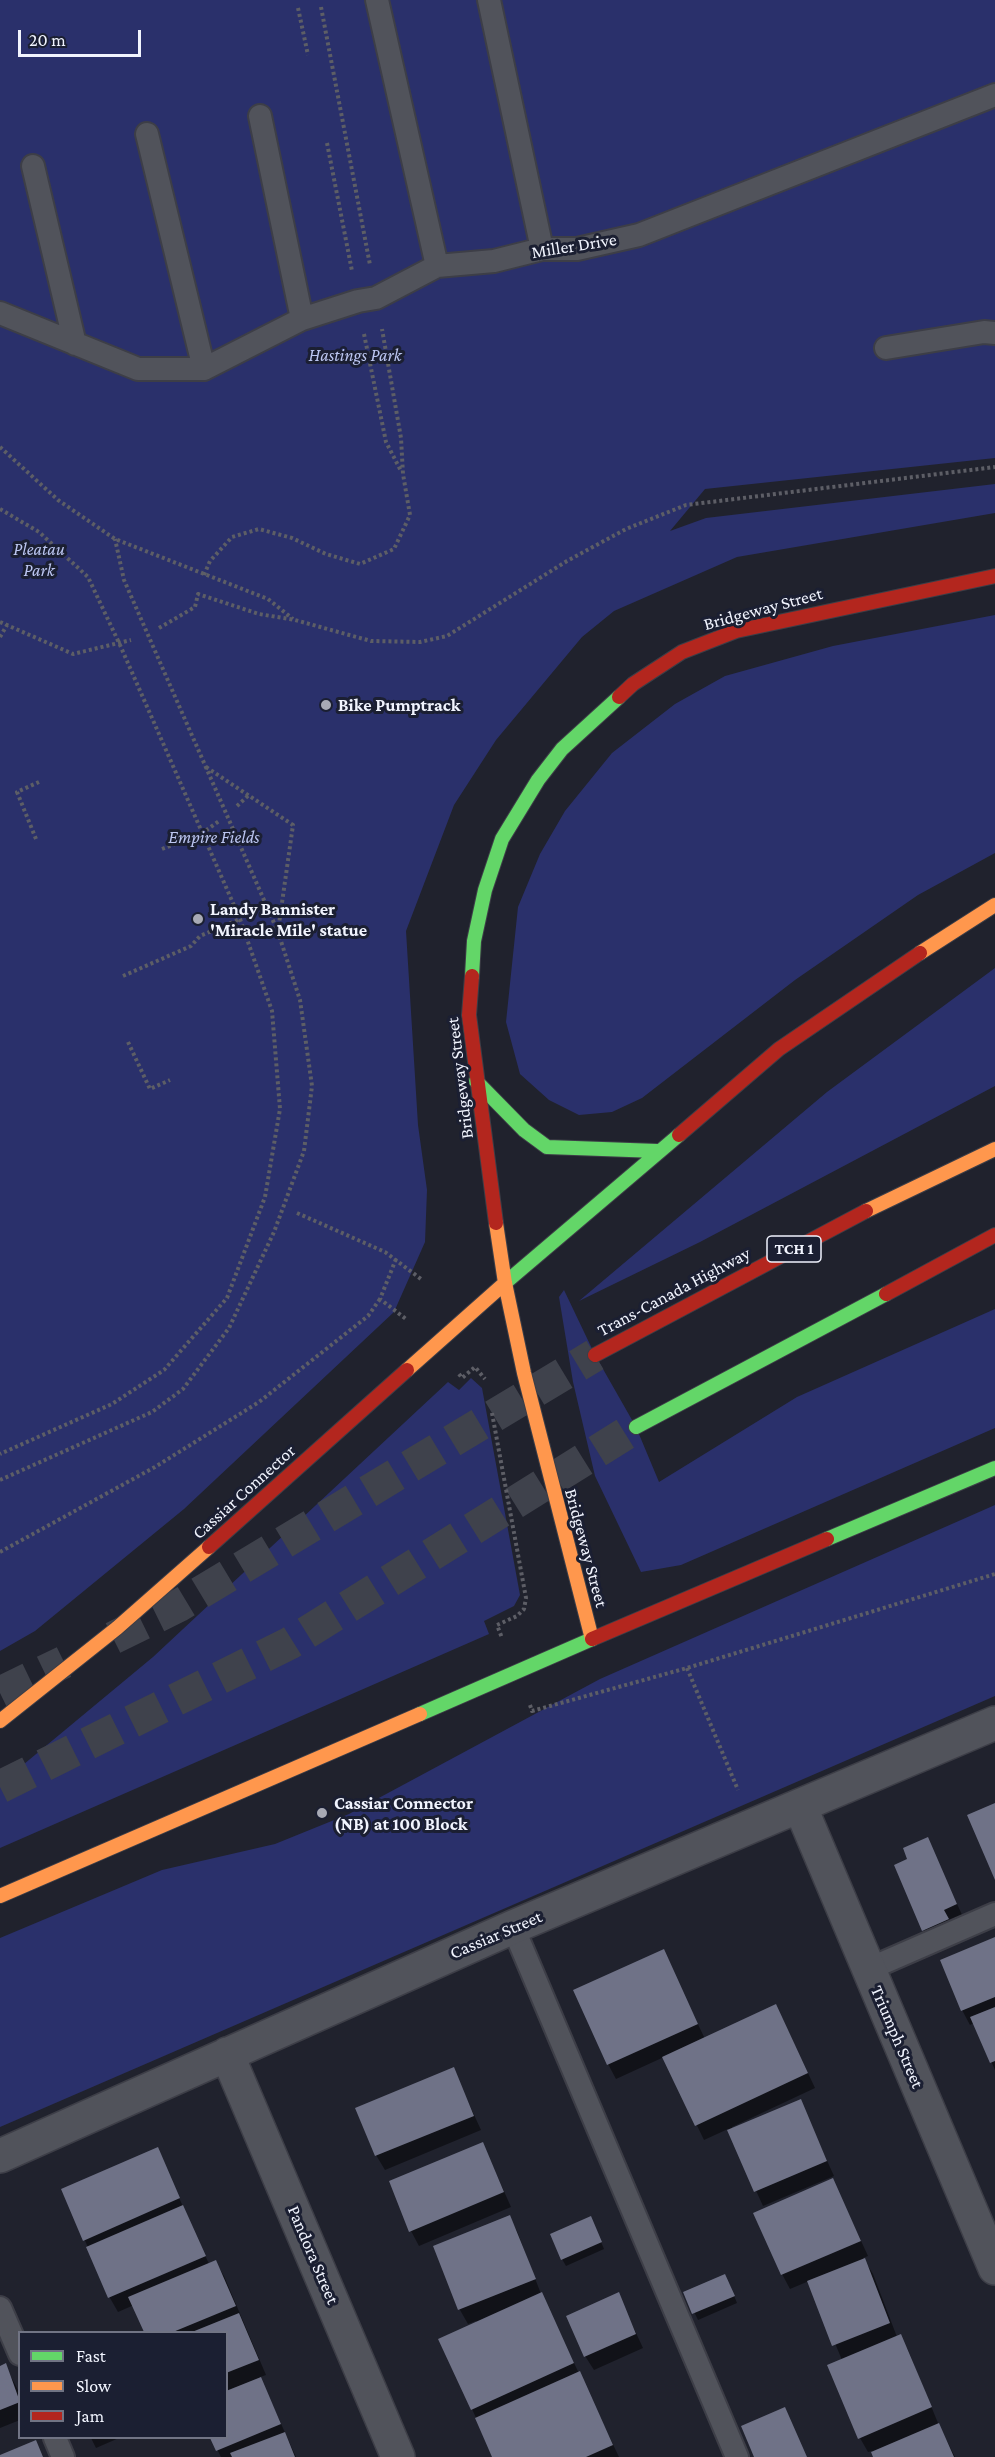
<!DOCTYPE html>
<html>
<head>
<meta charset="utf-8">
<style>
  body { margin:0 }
  #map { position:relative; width:995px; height:2457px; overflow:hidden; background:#20222d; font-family:"Crimson Pro",serif }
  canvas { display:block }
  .legend { position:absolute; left:18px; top:2331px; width:210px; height:108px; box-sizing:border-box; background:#1b1f32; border:2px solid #717484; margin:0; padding:8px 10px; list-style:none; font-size:18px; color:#f1f4fe }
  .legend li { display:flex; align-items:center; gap:12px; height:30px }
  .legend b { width:30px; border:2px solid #717484 }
  .scale { position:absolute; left:18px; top:30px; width:123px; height:27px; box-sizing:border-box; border:3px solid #f1f4fe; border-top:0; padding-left:8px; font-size:18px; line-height:21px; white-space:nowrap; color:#f1f4fe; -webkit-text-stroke:4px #1b1f32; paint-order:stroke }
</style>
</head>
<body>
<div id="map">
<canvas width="995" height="2457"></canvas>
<ul class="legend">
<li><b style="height:8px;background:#63d668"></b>Fast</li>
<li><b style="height:8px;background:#ff974d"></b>Slow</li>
<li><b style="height:8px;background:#b3261e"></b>Jam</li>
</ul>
<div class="scale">20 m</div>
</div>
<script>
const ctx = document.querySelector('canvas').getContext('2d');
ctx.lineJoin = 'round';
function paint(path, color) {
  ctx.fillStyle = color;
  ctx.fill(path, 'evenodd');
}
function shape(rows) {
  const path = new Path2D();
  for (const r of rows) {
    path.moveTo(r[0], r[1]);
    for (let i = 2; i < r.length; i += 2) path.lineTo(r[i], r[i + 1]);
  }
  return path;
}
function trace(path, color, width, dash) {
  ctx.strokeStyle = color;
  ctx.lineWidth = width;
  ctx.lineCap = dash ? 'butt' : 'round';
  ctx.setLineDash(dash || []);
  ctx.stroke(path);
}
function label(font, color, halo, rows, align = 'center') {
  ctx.font = font + ' "Crimson Pro",serif';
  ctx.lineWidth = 6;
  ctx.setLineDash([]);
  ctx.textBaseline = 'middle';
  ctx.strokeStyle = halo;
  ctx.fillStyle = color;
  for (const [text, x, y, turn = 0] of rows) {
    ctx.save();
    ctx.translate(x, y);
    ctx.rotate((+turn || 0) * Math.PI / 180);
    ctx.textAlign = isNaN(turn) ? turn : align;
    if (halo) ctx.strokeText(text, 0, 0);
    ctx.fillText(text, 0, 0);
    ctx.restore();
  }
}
paint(shape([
  [0,0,995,0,995,458,705,489,670,531,706,518,995,484,995,513,737,557,614,611,582,637,496,740,454,805,406,931,418,1125,427,1190,425,1242,394,1312,184,1509,35,1631,0,1651],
  [995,615,995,853,918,895,795,980,642,1098,612,1112,579,1115,549,1100,520,1074,506,1022,518,907,540,854,565,811,612,753,675,704,725,676,833,646],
  [995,968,995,1086,700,1242,579,1301,827,1092],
  [564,1290,595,1355,636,1427,659,1482,797,1397,995,1309,995,1428,681,1565,641,1572,595,1476,573,1382,559,1297],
  [471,1378,482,1388,520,1595,514,1606,484,1621,489,1634,0,1848,0,1784,153,1657,448,1382,459,1390],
  [995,1505,995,1696,0,2127,0,1938,162,1870,275,1844,349,1814,600,1679]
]), '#2a306b');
paint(shape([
  [927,1839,964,1919,931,1945,895,1866,909,1860],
  [995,1939,995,2070,974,2023,970,2025,962,2010],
  [663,1951,705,2039,783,2020,815,2088,732,2127,733,2130,800,2101,834,2176,763,2206,728,2129,704,2140,664,2057,616,2079,608,2064],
  [453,2069,481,2130,385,2170,376,2155],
  [483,2144,511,2207,419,2246,411,2231],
  [157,2149,209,2264,215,2261,224,2276,266,2375,260,2377,296,2457,221,2457,218,2451,212,2438,226,2438,226,2332,146,2332,134,2305,118,2312,110,2298,63,2190],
  [833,2180,868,2256,863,2258,873,2274,897,2337,900,2335,908,2350,938,2423,955,2457,874,2457,872,2451,868,2452,860,2438,842,2360,809,2281,790,2289,782,2274],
  [509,2216,517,2231,541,2294,619,2457,494,2457,472,2409,477,2323,476,2321,468,2324,460,2310,435,2247],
  [594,2225,604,2249,566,2266,562,2259],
  [729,2283,737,2303,698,2320,685,2293],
  [618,2294,643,2348,594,2370,585,2356],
  [5,2365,20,2394,20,2420,0,2428,0,2367],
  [91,2438,119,2438,96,2448]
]), '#0007');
paint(shape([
  [995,1803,995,1880,967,1815],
  [928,1837,957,1904,944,1910,949,1919,922,1931,894,1865,907,1859,903,1848],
  [995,1937,995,1997,961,2011,940,1960],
  [664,1949,698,2024,607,2065,573,1990],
  [776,2004,808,2073,695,2126,662,2057],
  [995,2007,995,2061,990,2063,970,2017],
  [454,2067,474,2116,375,2156,355,2108],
  [801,2099,827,2161,754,2192,727,2130],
  [483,2142,504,2192,409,2232,389,2181],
  [158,2147,180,2198,83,2241,61,2189],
  [833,2178,861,2241,781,2275,753,2213],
  [183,2205,206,2256,108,2298,86,2247],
  [510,2215,536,2279,458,2310,433,2246],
  [591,2216,602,2242,561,2260,550,2234],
  [865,2258,890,2323,832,2346,807,2281],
  [216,2260,236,2306,173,2332,144,2332,128,2297],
  [725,2274,735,2296,692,2314,683,2292],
  [542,2292,574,2363,471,2410,438,2339],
  [619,2292,636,2334,584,2357,566,2316],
  [239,2313,259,2360,226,2373,226,2332,192,2332],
  [901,2334,932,2407,858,2439,827,2365],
  [6,2363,20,2402,0,2410,0,2366],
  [580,2371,613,2445,586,2457,492,2457,475,2418],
  [261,2377,281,2424,216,2451,210,2438,226,2438,226,2391],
  [785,2407,807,2457,754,2457,741,2426],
  [939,2423,954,2457,873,2457,871,2452],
  [285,2432,295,2457,232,2457,230,2453],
  [36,2440,43,2457,0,2457,0,2455]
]), '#6f7287');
trace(shape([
  [113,1638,178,1606,595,1355],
  [0,1693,64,1662],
  [0,1787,290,1643,636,1427]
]), '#3f424c', 33, [33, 16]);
const lane = shape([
  [377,0,437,266,494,261,542,249,577,249,639,235,995,95],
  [489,0,542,249],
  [260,116,302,319],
  [147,134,204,369],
  [33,166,75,344],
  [0,313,138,369,204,369,302,319,358,301,376,298,437,266],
  [886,348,984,332,995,333],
  [513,1927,737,2457],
  [869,1969,995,1914],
  [0,2308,20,2354],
  [55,2438,63,2457]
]);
const street = shape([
  [800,1806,995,2268],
  [227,2054,398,2457],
  [0,2156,513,1927,995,1723]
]);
const fast = shape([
  [472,976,474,941,485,890,502,839,538,780,562,749,619,697],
  [476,1081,524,1130,547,1147,657,1151],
  [505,1283,679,1135],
  [636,1427,886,1294],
  [827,1539,995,1468],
  [420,1714,592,1639]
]);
const slow = shape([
  [920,953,995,905],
  [866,1211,995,1149],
  [496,1223,505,1283,524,1373,592,1639],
  [407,1370,505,1283],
  [0,1721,117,1628,209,1547],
  [0,1896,420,1714]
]);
const jam = shape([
  [619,697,633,684,682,652,736,631,995,576],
  [472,976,469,1015,496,1223],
  [679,1135,779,1049,920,953],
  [886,1294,995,1235],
  [595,1355,866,1211],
  [209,1547,407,1370],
  [592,1639,827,1539]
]);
trace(lane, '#3d3e47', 26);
trace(street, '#3d3e47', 36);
trace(fast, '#3d3e47', 16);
trace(slow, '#3d3e47', 16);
trace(jam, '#3d3e47', 16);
trace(shape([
  [321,7,370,265],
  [298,8,308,55],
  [327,143,352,271],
  [364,334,386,442,401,471],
  [0,447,58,500,115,539,268,599,293,619],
  [0,509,39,532,88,577,120,645,240,919,272,1011,280,1109,265,1197,227,1298,164,1370,112,1404,0,1454],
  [204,575,210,561,232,537,259,529,292,538,326,554,360,564,394,549,410,515,403,474,401,438,382,329],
  [0,622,73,654,131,640],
  [159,628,195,607,198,594,259,614,295,620,371,641,420,642,447,636,567,561,626,529,686,505,995,467],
  [0,637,7,625],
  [206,767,293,825,278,931],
  [237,806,250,794],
  [36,839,17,792,39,782],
  [162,849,201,834,219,821],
  [123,976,191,946,200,936,240,919],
  [128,1042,150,1089,170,1080],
  [297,1213,385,1252,421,1279],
  [396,1259,380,1299,406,1319],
  [459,1374,462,1378,475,1367,485,1379],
  [492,1413,526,1598,524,1609,517,1616,497,1625,502,1638],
  [0,1480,152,1412,183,1389,229,1328,274,1232,304,1151,312,1086,300,1000,278,932,124,580,115,539],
  [0,1552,155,1467,259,1402,368,1316,380,1299],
  [687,1668,738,1790],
  [530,1705,532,1711,687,1668,995,1574]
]), '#5d5e66', 4, [3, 3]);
trace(lane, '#51535b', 22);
trace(street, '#51535b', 33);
trace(fast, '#63d668', 14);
trace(slow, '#ff974d', 14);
trace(jam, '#b3261e', 14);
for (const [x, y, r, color] of [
  [326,705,6,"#a8aab5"],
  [198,919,6,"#a8aab5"],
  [322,1813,6,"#a8aab5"]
]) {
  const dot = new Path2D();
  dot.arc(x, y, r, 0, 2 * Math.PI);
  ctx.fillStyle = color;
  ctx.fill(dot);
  trace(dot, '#1b1f32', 2);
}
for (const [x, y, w] of [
  [794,1249,54]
]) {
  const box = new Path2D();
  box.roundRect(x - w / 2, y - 13, w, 26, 4.5);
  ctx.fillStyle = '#1b1f32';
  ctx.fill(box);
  trace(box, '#f1f4fe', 1.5);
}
label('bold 16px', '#f1f4fe', null, [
  ["TCH 1",794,1249]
]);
label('18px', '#f1f4fe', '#1b1f32', [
  ["Miller Drive",574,246,-9],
  ["Bridgeway Street",763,609,-15],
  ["Bridgeway Street",460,1078,-97],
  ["Trans-Canada Highway",674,1292,-28],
  ["Cassiar Connector",244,1492,-42],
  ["Bridgeway Street",586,1548,75],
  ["Cassiar Street",496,1935,-23],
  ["Triumph Street",897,2037,67],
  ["Pandora Street",313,2255,67]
]);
label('italic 18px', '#bcc6f1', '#1b1f32', [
  ["Hastings Park",355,355],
  ["Pleatau",39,549],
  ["Park",39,570],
  ["Empire Fields",214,837]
]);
label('bold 18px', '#f1f4fe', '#1b1f32', [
  ["Bike Pumptrack",338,705],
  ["Landy Bannister",210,909],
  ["'Miracle Mile' statue",210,930],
  ["Cassiar Connector",334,1803],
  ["(NB) at 100 Block",334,1824]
], 'left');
</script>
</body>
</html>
